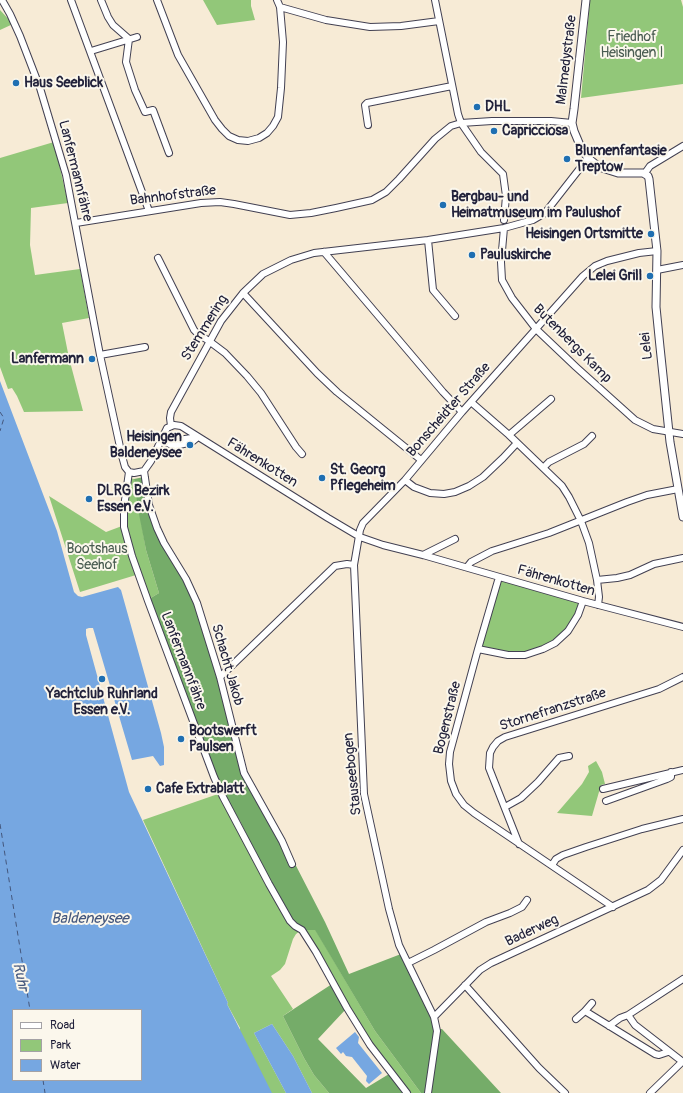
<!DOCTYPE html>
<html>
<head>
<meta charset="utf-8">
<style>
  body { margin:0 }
  #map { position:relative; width:683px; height:1093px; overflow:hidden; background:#f7ebd6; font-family:Pangolin,sans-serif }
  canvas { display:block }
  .legend { position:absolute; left:12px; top:1009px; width:130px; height:72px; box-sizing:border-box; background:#fbf7ec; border:1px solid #a4a2a5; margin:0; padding:5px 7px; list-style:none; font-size:12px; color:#22223b }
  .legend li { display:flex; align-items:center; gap:8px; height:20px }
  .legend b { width:20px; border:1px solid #a4a2a5 }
</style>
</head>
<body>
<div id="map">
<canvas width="683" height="1093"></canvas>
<ul class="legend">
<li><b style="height:5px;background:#fff"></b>Road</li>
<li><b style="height:11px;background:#92c779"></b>Park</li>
<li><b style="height:11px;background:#76a7e1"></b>Water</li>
</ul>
</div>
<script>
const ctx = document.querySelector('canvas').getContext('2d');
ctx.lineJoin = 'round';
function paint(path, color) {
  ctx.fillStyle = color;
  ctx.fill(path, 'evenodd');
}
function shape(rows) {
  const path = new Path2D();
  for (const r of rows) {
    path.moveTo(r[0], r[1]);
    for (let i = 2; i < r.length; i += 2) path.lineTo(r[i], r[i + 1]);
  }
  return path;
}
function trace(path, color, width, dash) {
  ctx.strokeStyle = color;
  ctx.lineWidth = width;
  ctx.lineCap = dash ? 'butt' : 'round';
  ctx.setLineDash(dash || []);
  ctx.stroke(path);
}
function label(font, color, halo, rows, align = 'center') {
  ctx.font = font + ' Pangolin,sans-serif';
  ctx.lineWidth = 4;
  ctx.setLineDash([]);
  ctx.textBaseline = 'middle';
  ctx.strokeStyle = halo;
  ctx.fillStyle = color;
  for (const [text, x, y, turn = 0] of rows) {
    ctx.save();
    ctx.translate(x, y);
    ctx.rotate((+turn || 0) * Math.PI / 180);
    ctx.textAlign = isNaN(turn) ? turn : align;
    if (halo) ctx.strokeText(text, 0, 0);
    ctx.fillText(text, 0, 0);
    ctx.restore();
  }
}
paint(shape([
  [203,0,251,0,251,6,255,20,217,25],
  [590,0,681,0,683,7,683,84,581,98],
  [0,10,13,24,0,30],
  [54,142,68,203,31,208,30,245,35,275,80,269,89,318,62,323,69,358,83,411,24,412,17,396,12,388,8,389,0,367,0,158],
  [129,478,134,479,146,550,159,593,149,599,125,527],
  [49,496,106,532,122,526,136,575,80,592],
  [499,577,583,601,561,639,534,653,508,655,478,649],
  [596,761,602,772,605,784,601,785,592,816,557,813,582,784,589,772,588,766],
  [218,794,285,918,294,928,300,931,296,934,293,939,285,964,280,970,271,976,293,1009,283,1016,304,1058,314,1075,329,1093,312,1093,293,1056,272,1024,254,1033,286,1093,222,1093,240,1028,227,1004,228,1003,143,820],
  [315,929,375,1031,421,1093,409,1093,371,1044,303,930]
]), '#92c779');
paint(shape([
  [149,476,149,491,153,509,163,540,199,606,243,763,325,922,349,974,401,954,431,1015,436,1029,426,1093,421,1093,375,1031,315,930,303,930,296,926,270,883,240,821,223,794,149,599,159,593,146,550,138,509,134,479],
  [332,984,346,1009,318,1039,366,1088,389,1074,406,1093,329,1093,314,1075,304,1058,283,1016],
  [438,1029,442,1029,501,1093,429,1093]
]), '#75ac69');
paint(shape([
  [0,381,57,531,74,592,78,596,82,597,118,587,121,590,161,733,164,747,164,765,160,766,153,756,132,760,93,628,89,628,86,629,86,635,129,792,228,1003,227,1004,272,1093,0,1093],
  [13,1010,141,1010,141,1080,13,1080],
  [272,1024,293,1056,312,1093,286,1093,254,1033],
  [355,1032,359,1037,358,1043,382,1073,369,1084,366,1081,367,1076,352,1057,346,1056,343,1052,341,1054,336,1048]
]), '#76a7e1');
trace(shape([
  [0,412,4,418,0,431],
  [0,824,30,1010],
  [43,1080,45,1093]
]), '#44577d', 1, [5, 4]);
const minor = shape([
  [2,0,10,14,20,36,40,88,66,175,100,355,122,456,125,467,129,472,124,507,124,527,132,556,148,601,214,777,223,797,269,884,290,921,295,926,302,930,316,952,347,1008,370,1045,407,1093],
  [71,0,149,211],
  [101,0,108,17,113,25,129,39,126,62,135,90,145,112,153,110,169,153],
  [157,0,178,55,215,120,222,129,229,136,238,140,248,141,259,138,267,133,273,126,278,117,281,88,283,42,280,7,277,0],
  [435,0,458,114,461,123,481,152,503,174,506,196,504,220],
  [280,7,326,20,370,27,401,26,439,21],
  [91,51,137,37],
  [368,125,365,105,367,103,452,86],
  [645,173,650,166,683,146],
  [76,223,201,203,220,202,234,204,290,215,311,213,336,208,372,200,386,192,399,179,435,139,451,126,461,123,492,121,551,121,572,123],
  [504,228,501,262,502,280,512,298,536,329,576,367,635,420,653,429,683,434],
  [428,240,433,290,455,316],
  [324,252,443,392,462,412],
  [158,258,194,330,198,334,209,341,225,353,247,376,261,393,296,447,302,454],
  [657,270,683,265],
  [243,293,317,373,337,392,421,460],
  [100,355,145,347],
  [471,402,509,435,562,486,569,497,581,521,589,543,597,580,599,597,598,605],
  [171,426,170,418,171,412,221,321,243,293,263,274,291,260,314,253,428,240,504,228,533,220,545,213,588,158],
  [509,435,551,399],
  [161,439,171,445,175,446,192,442,198,437],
  [165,442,198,437],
  [543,468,549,462,584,444,592,436],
  [144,471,149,505,157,528,164,543,186,579,197,603,220,677,244,773,282,841,292,864],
  [129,472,134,473,144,471,151,461,167,428,174,425,181,426,328,518,360,537,383,545,423,555,583,601,683,627],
  [405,480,414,487,430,493,444,494,455,492,469,486,483,477,503,458,517,443],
  [423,555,455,539],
  [354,565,364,794,389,909,399,945,434,1017],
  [467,567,471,562,492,551,549,533,627,502,647,495,678,489],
  [499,577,478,649,450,752,449,764,451,781,456,794,464,805,474,813,613,907],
  [597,580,617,578,630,575,654,564,683,558],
  [478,649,508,655,525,655,543,649,555,643,568,631,578,615,583,601],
  [220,677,335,566,347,564,354,565,360,530,363,523,405,480,462,412,583,276,595,266,607,261,639,253,657,251],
  [603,789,683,770],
  [606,801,667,779,671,777,671,772],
  [505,807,521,798,538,782,559,758,569,756],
  [519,844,489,768,490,753,493,747,498,741,505,737,659,689,683,677],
  [552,865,556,859,563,855,586,847,642,829,683,819],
  [408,963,434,950,486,922,510,913,522,907,527,900],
  [683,979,628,1015,635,1025,683,1062],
  [465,985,539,1068,565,1093],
  [585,1011,592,1003],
  [576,1019,585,1011,655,1054,659,1055,668,1052],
  [609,1026,620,1018,628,1015],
  [428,1093,437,1031,434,1017,480,970,491,963,648,890,661,880,683,850],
  [650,1093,682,1062]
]);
const tertiary = shape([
  [586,0,574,109,572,123,574,131,582,150,588,158,599,167,618,173,643,173,648,176,649,179,657,251,656,307,660,347,670,442,683,517]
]);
trace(minor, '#424052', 8);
trace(tertiary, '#424052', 9);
trace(minor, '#fff', 6);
trace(tertiary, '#fff', 7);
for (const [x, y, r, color] of [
  [16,83,4,"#1f6fb2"],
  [477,107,4,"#1f6fb2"],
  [494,131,4,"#1f6fb2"],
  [567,159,4,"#1f6fb2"],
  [443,205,4,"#1f6fb2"],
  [651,234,4,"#1f6fb2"],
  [472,255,4,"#1f6fb2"],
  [650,276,4,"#1f6fb2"],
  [92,359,4,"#1f6fb2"],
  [190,445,4,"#1f6fb2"],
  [322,478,4,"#1f6fb2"],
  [89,499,4,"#1f6fb2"],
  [102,679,4,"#1f6fb2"],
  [181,739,4,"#1f6fb2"],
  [148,789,4,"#1f6fb2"]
]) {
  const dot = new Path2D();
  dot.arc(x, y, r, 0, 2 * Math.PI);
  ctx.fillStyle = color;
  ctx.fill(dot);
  trace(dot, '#fbf7ec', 1.5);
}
label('14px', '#495c51', '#fbf7ec', [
  ["Friedhof",632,37],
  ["Heisingen I",632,53],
  ["Bootshaus",97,549],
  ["Seehof",97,565]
]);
label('14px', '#22223b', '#fbf7ec', [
  ["Malmedystraße",567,60,-83],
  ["Lanfermannfähre",75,171,76],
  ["Bahnhofstraße",173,196,-7],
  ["Stemmering",205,328,-58],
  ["Butenbergs Kamp",572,344,45],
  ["Lelei",647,346,-96],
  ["Bonscheidter Straße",449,410,-49],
  ["Fährenkotten",262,463,32],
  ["Fährenkotten",556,581,16],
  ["Lanfermannfähre",183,661,69],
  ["Schacht Jakob",227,665,74],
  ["Stornefranzstraße",553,710,-18],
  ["Bogenstraße",448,718,-76],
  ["Stauseebogen",353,774,-96],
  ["Baderweg",532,931,-25]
]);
label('bold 14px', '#22223b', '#fbf7ec', [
  ["Haus Seeblick",24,83],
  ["DHL",485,107],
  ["Capricciosa",502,131],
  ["Blumenfantasie",575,151],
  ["Treptow",575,167],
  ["Bergbau- und",451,197],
  ["Heimatmuseum im Paulushof",451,213],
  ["Heisingen Ortsmitte",643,234,"right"],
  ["Pauluskirche",480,255],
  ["Lelei Grill",642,276,"right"],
  ["Lanfermann",84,359,"right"],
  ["Heisingen",182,437,"right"],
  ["Baldeneysee",182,453,"right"],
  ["St. Georg",330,470],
  ["Pflegeheim",330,486],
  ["DLRG Bezirk",97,491],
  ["Essen e.V.",97,507],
  ["Yachtclub Ruhrland",102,694,"center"],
  ["Essen e.V.",102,710,"center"],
  ["Bootswerft",189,731],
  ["Paulsen",189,747],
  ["Cafe Extrablatt",156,789]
], 'left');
label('italic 15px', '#44577d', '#fbf7ec', [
  ["Baldeneysee",90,919],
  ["Ruhr",20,977,77]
]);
</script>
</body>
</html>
